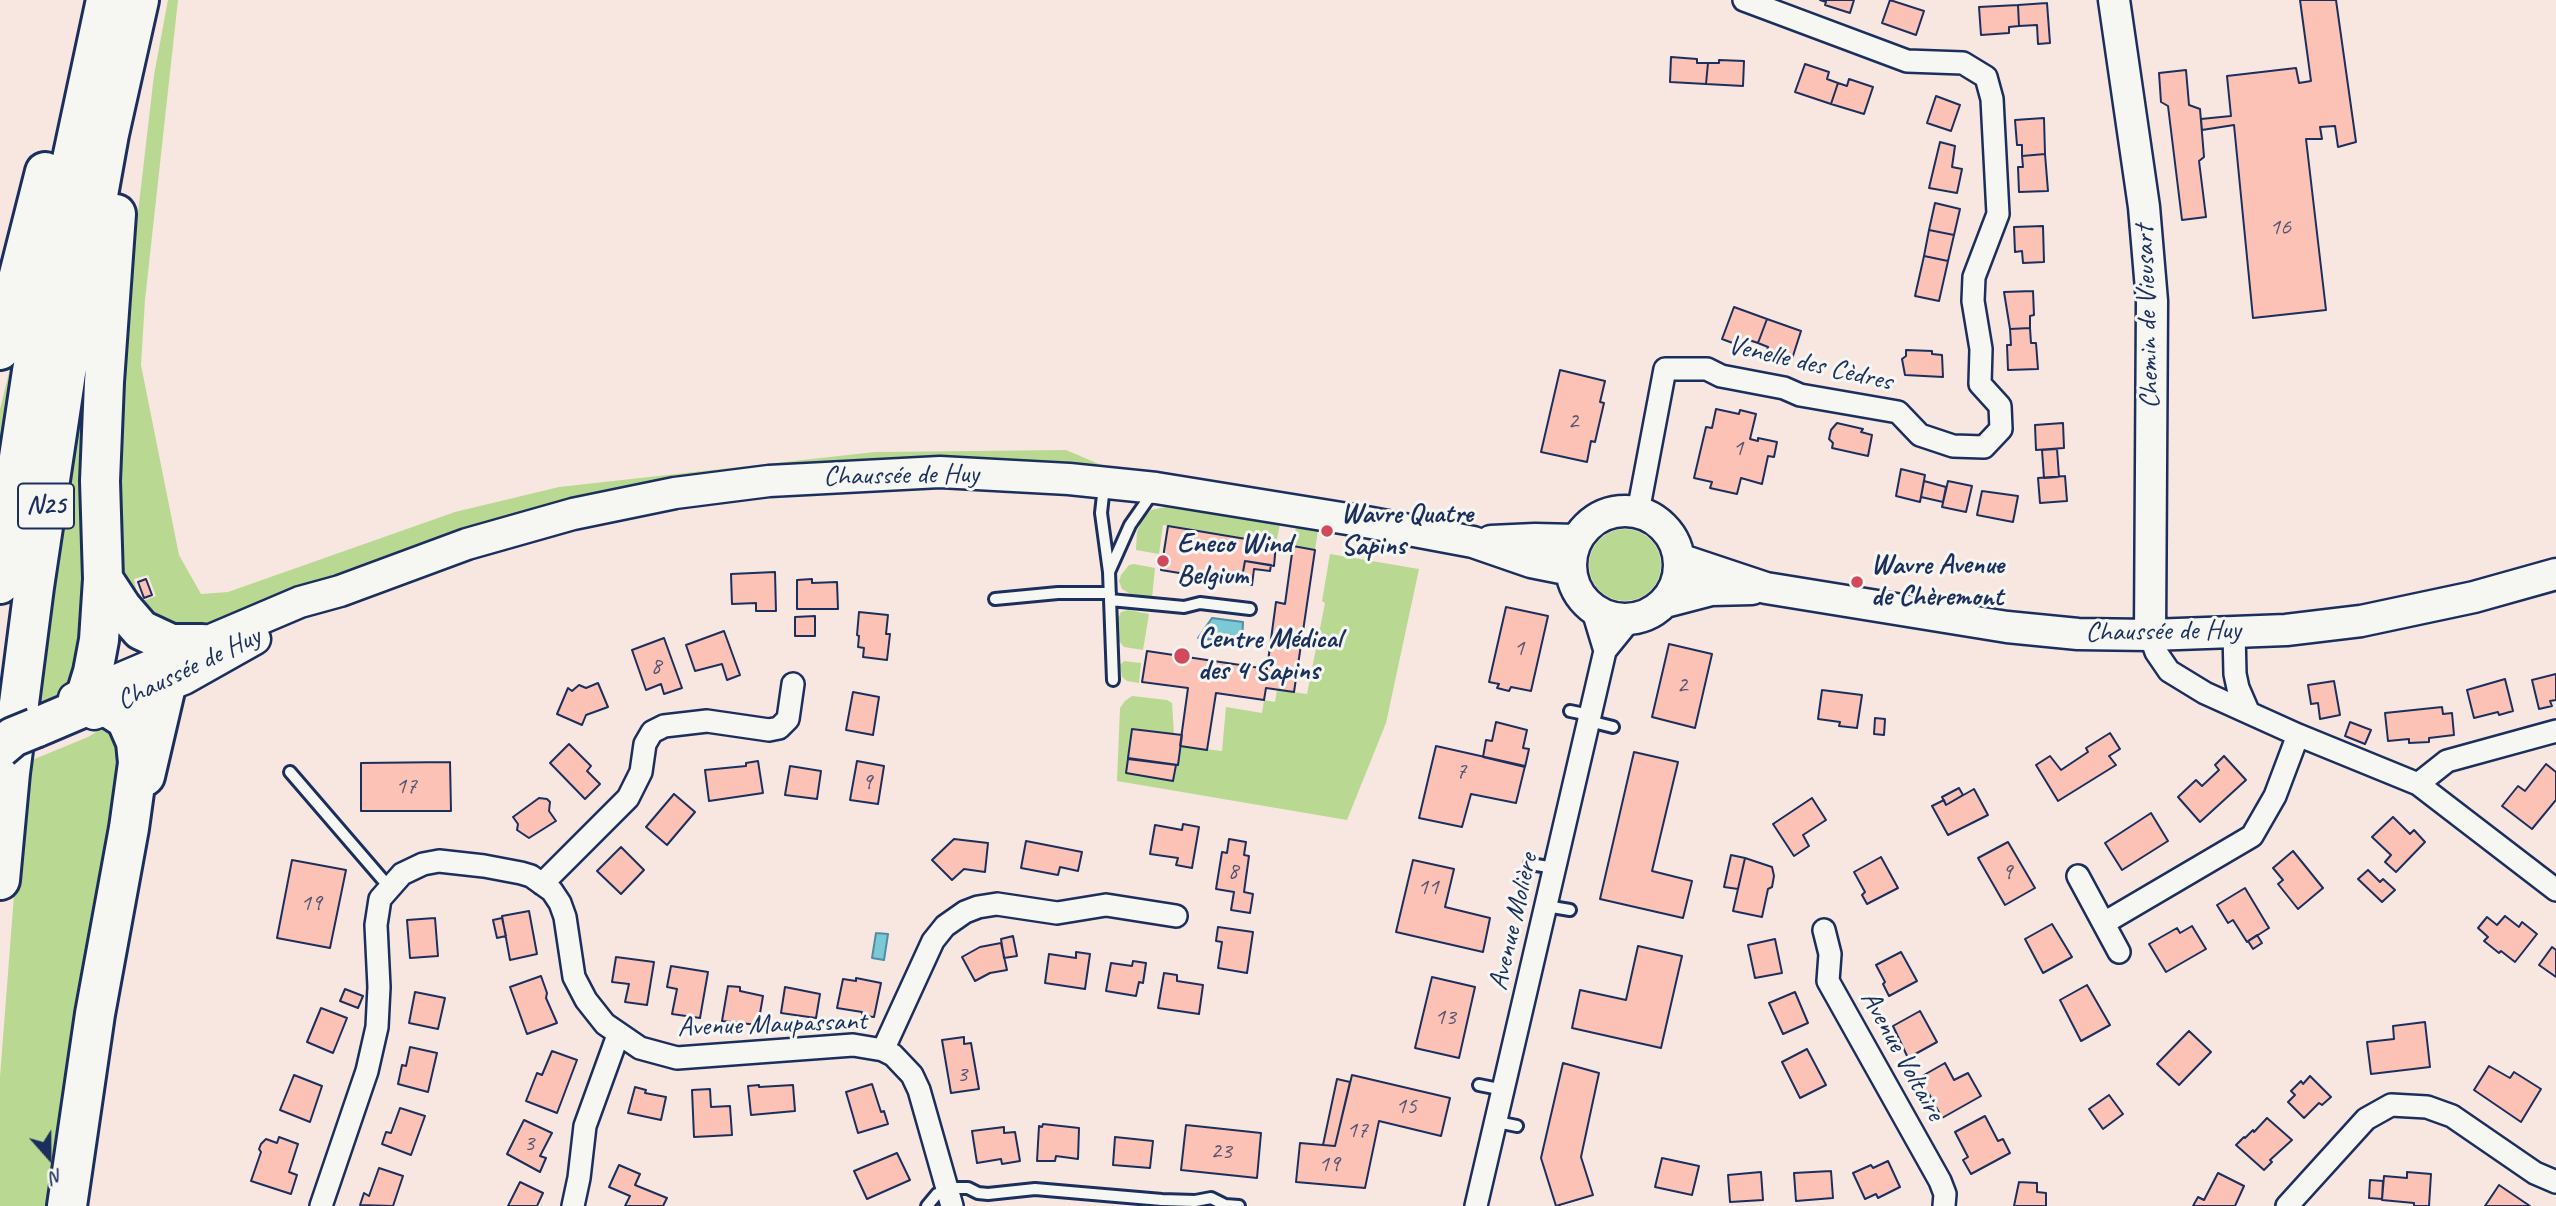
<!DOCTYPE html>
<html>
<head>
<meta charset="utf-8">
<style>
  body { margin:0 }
  #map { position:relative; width:2556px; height:1206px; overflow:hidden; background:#f8e6e0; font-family:Caveat,sans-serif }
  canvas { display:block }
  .north { position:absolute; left:14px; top:1122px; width:70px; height:70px; -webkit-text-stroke:5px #f6f6f2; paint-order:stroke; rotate:159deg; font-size:19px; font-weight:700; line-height:28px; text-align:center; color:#1b2f5e }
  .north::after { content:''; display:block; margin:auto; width:24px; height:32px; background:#1b2f5e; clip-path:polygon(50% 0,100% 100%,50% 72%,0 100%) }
</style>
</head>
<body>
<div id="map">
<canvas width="2556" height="1206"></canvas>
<div class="north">N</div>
</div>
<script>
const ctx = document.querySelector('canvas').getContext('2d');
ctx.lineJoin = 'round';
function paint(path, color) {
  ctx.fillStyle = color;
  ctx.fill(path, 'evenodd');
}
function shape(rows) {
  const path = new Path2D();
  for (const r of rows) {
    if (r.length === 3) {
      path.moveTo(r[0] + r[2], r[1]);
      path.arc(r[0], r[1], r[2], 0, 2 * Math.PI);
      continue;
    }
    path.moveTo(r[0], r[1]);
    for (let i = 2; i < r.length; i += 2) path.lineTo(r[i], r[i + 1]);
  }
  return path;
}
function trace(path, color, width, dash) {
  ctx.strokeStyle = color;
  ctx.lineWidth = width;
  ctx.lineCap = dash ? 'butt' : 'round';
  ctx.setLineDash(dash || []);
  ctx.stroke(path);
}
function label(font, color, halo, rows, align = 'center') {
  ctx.font = font + ' Caveat,sans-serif';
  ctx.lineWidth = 6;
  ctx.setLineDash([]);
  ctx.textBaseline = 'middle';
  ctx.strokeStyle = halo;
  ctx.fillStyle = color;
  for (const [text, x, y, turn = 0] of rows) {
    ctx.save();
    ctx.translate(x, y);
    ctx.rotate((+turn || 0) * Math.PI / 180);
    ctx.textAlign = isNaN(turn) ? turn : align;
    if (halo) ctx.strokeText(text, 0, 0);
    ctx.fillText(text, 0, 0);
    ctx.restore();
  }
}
paint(shape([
  [168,0,178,0,145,300,141,365,179,555,201,594,228,592,455,512,559,487,875,452,1066,450,1113,470,778,470,247,619,174,633,125,598,139,593,143,601,156,596,148,575,134,579,136,589,123,593,116,545,124,333,154,75],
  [104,239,81,671,61,693,37,703,32,760,88,737,103,728,108,729,126,749,54,1206,0,1206,0,1077,22,791],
  [19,332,0,483,0,409],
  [1166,507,1280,524,1276,544,1163,525,1159,554,1136,550,1137,532,1142,520,1151,510],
  [1296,526,1318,530,1315,550,1293,546],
  [1625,565,36],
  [1330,554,1419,569,1386,723,1347,820,1117,781,1120,708,1125,701,1132,696,1167,700,1172,703,1174,735,1132,729,1126,773,1173,781,1180,746,1222,751,1226,707,1262,713,1264,700,1275,702,1277,690,1307,694,1325,603,1322,601],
  [1134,564,1155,568,1152,598,1132,595,1122,589,1119,581,1121,575,1129,565],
  [1128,610,1149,614,1143,650,1124,647,1119,641,1116,622,1121,612],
  [1124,661,1141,663,1139,683,1127,681,1122,677,1120,665]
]), '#b9d992');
const water = shape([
  [1212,618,1243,622,1242,644,1198,638,1212,618],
  [876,933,888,934,884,960,872,958,876,933]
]);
paint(water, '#7acad5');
trace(water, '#548ca5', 2);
const building = shape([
  [1820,0,1854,0,1850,13,1825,5,1826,2,1820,0],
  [1890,0,1924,11,1916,35,1882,23,1890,0],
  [2300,0,2336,0,2356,142,2338,147,2335,126,2320,127,2322,139,2306,139,2326,310,2253,318,2234,125,2202,130,2201,119,2231,116,2227,76,2296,68,2299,83,2311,81,2300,0],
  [2047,3,2050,43,2038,44,2037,25,2019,26,2018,5,2047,3],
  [2018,5,2019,26,2009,27,2009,33,1981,35,1979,7,2018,5],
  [1671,57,1697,59,1697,63,1708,63,1706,84,1670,82,1671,57],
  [1719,60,1744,61,1743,86,1706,84,1708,63,1719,63,1719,60],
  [1805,64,1829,72,1827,79,1838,83,1831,104,1795,92,1805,64],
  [2186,70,2189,105,2200,109,2204,157,2199,161,2206,217,2182,220,2168,106,2161,102,2159,73,2186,70],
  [1849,79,1873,87,1864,114,1831,104,1838,83,1847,86,1849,79],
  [1936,96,1960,105,1951,131,1927,123,1936,96],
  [2044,118,2045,154,2022,156,2022,145,2017,145,2015,120,2044,118],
  [1940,142,1955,146,1952,167,1962,169,1957,193,1929,188,1940,142],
  [2045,154,2048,191,2019,192,2018,167,2023,167,2022,156,2045,154],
  [1935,203,1960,209,1954,235,1929,230,1935,203],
  [2043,226,2044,262,2023,263,2022,251,2015,252,2014,227,2043,226],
  [1929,230,1954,235,1948,261,1924,256,1929,230],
  [1924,256,1948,261,1939,301,1915,296,1924,256],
  [2033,291,2034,315,2030,316,2030,328,2010,329,2004,292,2033,291],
  [1734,307,1767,319,1758,343,1749,340,1746,348,1722,339,1734,307],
  [1767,319,1801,331,1792,359,1767,351,1768,347,1758,343,1767,319],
  [2030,328,2031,343,2036,343,2038,369,2008,370,2007,345,2011,345,2010,329,2030,328],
  [1906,350,1932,351,1932,354,1942,355,1943,377,1905,375,1902,359,1906,356,1906,350],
  [1560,370,1605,381,1600,402,1604,403,1595,442,1591,441,1587,462,1541,452,1560,370],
  [1716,409,1739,414,1740,410,1756,414,1750,439,1758,441,1758,438,1777,442,1774,457,1768,456,1762,484,1741,478,1737,494,1710,488,1712,482,1694,478,1706,427,1712,428,1716,409],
  [1837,423,1863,429,1861,432,1872,435,1868,456,1832,448,1833,443,1829,439,1831,430,1837,423],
  [2063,423,2064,448,2036,450,2035,425,2063,423],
  [2057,449,2059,477,2044,478,2042,450,2057,449],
  [1901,469,1925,475,1920,502,1896,496,1901,469],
  [2065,476,2067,501,2040,503,2038,478,2065,476],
  [1924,481,1946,487,1943,502,1921,497,1924,481],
  [1948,481,1972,486,1966,512,1942,507,1948,481],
  [1982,491,2018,496,2013,522,1977,515,1982,491],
  [1168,526,1276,544,1274,566,1245,561,1241,583,1161,570,1168,526],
  [1293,546,1315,550,1294,692,1266,688,1264,700,1216,693,1207,750,1180,746,1188,688,1142,682,1147,651,1267,669,1276,602,1285,604,1293,546],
  [1245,561,1271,565,1270,571,1254,569,1252,585,1241,583,1245,561],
  [775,572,776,611,756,611,756,603,732,604,731,574,775,572],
  [146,579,152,595,144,598,138,582,146,579],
  [812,579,812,583,837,582,838,609,797,609,797,580,812,579],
  [1506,607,1548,616,1531,691,1511,687,1509,691,1497,688,1499,684,1489,682,1506,607],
  [859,612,888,615,886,634,890,634,887,660,863,657,864,648,858,647,859,636,857,635,859,612],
  [815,616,815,636,795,636,795,617,815,616],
  [724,631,740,675,727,680,722,664,695,671,686,645,724,631],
  [664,638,682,688,664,694,661,684,646,690,632,650,664,638],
  [1669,644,1712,654,1695,728,1652,717,1669,644],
  [2556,674,2556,700,2550,701,2552,706,2539,709,2532,680,2556,674],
  [2505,679,2513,711,2499,715,2498,712,2474,718,2467,690,2505,679],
  [2334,681,2340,715,2320,719,2318,703,2311,704,2308,685,2334,681],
  [598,683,608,707,586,715,582,725,557,714,568,688,572,691,579,685,586,688,598,683],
  [1822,690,1862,695,1857,728,1839,726,1840,722,1818,719,1822,690],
  [853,692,879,697,873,735,846,730,853,692],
  [2442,707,2443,714,2452,713,2454,735,2429,738,2429,742,2409,743,2409,739,2388,741,2385,713,2442,707],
  [1875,718,1885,719,1884,735,1874,734,1875,718],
  [1496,722,1527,730,1523,748,1529,749,1525,767,1483,757,1486,740,1492,741,1496,722],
  [2350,722,2371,730,2365,744,2345,736,2350,722],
  [1132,729,1182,735,1178,765,1128,758,1132,729],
  [2110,733,2120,749,2109,756,2116,765,2058,801,2036,765,2050,756,2061,770,2088,752,2086,748,2110,733],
  [569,744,591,766,587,771,600,784,585,799,550,763,569,744],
  [1436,746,1525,766,1516,803,1471,794,1462,827,1419,818,1436,746],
  [1634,752,1678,762,1652,871,1692,881,1683,918,1600,899,1634,752],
  [2224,756,2246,780,2200,822,2178,797,2196,780,2202,786,2219,770,2215,765,2224,756],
  [1128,759,1176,765,1173,781,1126,773,1128,759],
  [758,761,763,793,709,801,705,770,746,766,746,763,758,761],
  [857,761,884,766,878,804,850,800,857,761],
  [450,762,451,811,361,811,361,763,450,762],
  [2546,764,2556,772,2556,800,2532,829,2502,806,2518,786,2525,791,2546,764],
  [790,766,821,771,817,799,785,795,790,766],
  [1959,788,1963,795,1946,805,1942,797,1959,788],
  [1974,789,1988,815,1948,835,1932,806,1944,800,1946,805,1974,789],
  [674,794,695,812,667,845,646,827,674,794],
  [539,798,547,799,550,802,549,811,556,821,529,838,517,830,518,824,513,817,539,798],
  [1812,798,1826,820,1803,835,1809,846,1794,856,1773,824,1812,798],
  [2151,813,2168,841,2122,870,2105,843,2151,813],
  [2393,817,2410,834,2414,830,2425,842,2396,872,2385,862,2391,855,2372,837,2393,817],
  [1183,824,1199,827,1192,868,1176,865,1178,858,1150,854,1155,825,1182,830,1183,824],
  [954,839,988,843,985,872,964,869,952,880,932,860,954,839],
  [1229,839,1246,842,1244,855,1249,856,1244,892,1253,894,1250,913,1231,910,1234,892,1216,889,1222,852,1227,853,1229,839],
  [1026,841,1082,852,1078,871,1060,867,1058,875,1021,868,1026,841],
  [2008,842,2035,888,2005,905,1978,858,2008,842],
  [621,847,644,870,621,894,597,871,621,847],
  [2293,851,2323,888,2298,909,2278,884,2283,880,2273,868,2293,851],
  [1731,855,1745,858,1738,889,1724,887,1731,855],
  [1881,857,1898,888,1867,904,1862,895,1865,892,1854,872,1881,857],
  [1745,858,1772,867,1774,876,1772,887,1768,889,1762,917,1733,911,1745,858],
  [292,860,346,870,330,948,277,938,292,860],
  [1413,860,1454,869,1445,907,1490,918,1483,952,1396,932,1413,860],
  [2368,870,2380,882,2383,879,2395,890,2382,902,2358,879,2368,870],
  [2245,888,2269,928,2247,942,2233,920,2228,923,2217,905,2245,888],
  [529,911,537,954,510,960,502,916,529,911],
  [2505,916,2519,927,2522,922,2537,934,2515,962,2501,951,2499,953,2484,941,2488,937,2478,928,2487,917,2497,925,2505,916],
  [435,918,438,956,410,958,407,920,435,918],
  [502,918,506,936,497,938,493,920,502,918],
  [2052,924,2072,957,2043,973,2025,939,2052,924],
  [2192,926,2206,949,2166,972,2149,944,2177,928,2180,933,2192,926],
  [1218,927,1253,932,1247,973,1218,968,1222,942,1216,941,1218,927],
  [2257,935,2262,943,2253,949,2248,941,2257,935],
  [1013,936,1017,956,1004,958,1001,939,1013,936],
  [1775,939,1782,973,1755,978,1748,945,1775,939],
  [1001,943,1007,970,990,973,975,981,962,957,980,947,1001,943],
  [1638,946,1682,956,1661,1048,1572,1028,1580,990,1626,1000,1638,946],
  [2552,947,2556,950,2556,977,2539,965,2552,947],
  [1076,952,1090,954,1085,989,1045,983,1049,954,1076,958,1076,952],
  [1901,952,1917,981,1889,996,1883,984,1885,982,1876,965,1901,952],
  [616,957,654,962,647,1005,625,1002,629,984,612,982,616,957],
  [1133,961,1146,963,1143,983,1139,982,1136,996,1106,991,1111,963,1132,966,1133,961],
  [671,966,708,972,700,1018,672,1014,677,989,667,987,671,966],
  [1164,973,1177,975,1177,981,1203,985,1199,1014,1158,1008,1164,973],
  [541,976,547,993,546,998,557,1023,527,1034,510,987,541,976],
  [1432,977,1475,987,1459,1058,1415,1048,1432,977],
  [856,978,881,983,874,1017,862,1016,862,1012,837,1008,843,979,856,981,856,978],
  [2087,985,2110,1025,2081,1041,2060,1000,2087,985],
  [728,986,740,987,740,991,763,996,758,1025,722,1021,728,986],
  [785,987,820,994,816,1018,781,1013,785,987],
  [345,989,363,996,358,1008,340,1001,345,989],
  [415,992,445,998,438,1029,409,1023,415,992],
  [1795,992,1808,1023,1783,1034,1769,1003,1795,992],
  [321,1008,347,1018,333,1053,307,1042,321,1008],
  [1920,1011,1937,1042,1908,1058,1893,1026,1920,1011],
  [2425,1022,2430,1067,2371,1074,2367,1042,2394,1039,2393,1026,2425,1022],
  [2189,1031,2211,1052,2179,1085,2157,1064,2189,1031],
  [964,1037,964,1044,971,1043,979,1089,951,1093,942,1040,964,1037],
  [410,1047,437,1053,428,1092,398,1084,402,1065,406,1066,410,1047],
  [1807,1049,1826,1085,1800,1098,1782,1062,1807,1049],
  [552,1051,577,1060,557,1113,526,1101,537,1073,542,1075,552,1051],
  [1563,1063,1599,1073,1581,1157,1593,1195,1556,1206,1541,1158,1563,1063],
  [1945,1063,1954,1080,1968,1073,1981,1096,1942,1118,1928,1092,1926,1093,1917,1079,1945,1063],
  [2489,1066,2510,1078,2514,1072,2541,1089,2521,1122,2474,1090,2489,1066],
  [294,1075,322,1086,310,1122,280,1110,294,1075],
  [1352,1075,1450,1098,1441,1136,1379,1121,1365,1188,1296,1182,1300,1143,1335,1146,1352,1075],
  [2310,1076,2331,1097,2322,1105,2319,1103,2304,1118,2288,1102,2295,1095,2291,1091,2301,1081,2303,1084,2310,1076],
  [1337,1079,1350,1082,1335,1146,1323,1145,1337,1079],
  [872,1084,881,1112,884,1111,888,1124,858,1133,846,1092,872,1084],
  [759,1085,759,1087,793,1085,795,1111,751,1115,748,1086,759,1085],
  [635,1087,646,1090,645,1093,666,1097,661,1120,628,1113,635,1087],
  [710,1089,711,1107,730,1106,732,1135,694,1137,692,1090,710,1089],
  [2109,1095,2123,1114,2103,1129,2089,1109,2109,1095],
  [400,1108,425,1116,411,1155,382,1144,386,1132,391,1133,400,1108],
  [1985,1116,1998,1141,2003,1139,2010,1153,1971,1174,1963,1160,1968,1157,1955,1132,1985,1116],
  [2267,1118,2292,1140,2270,1160,2272,1162,2264,1170,2236,1145,2244,1137,2245,1138,2253,1130,2254,1132,2267,1118],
  [524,1120,552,1133,540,1156,546,1158,540,1172,507,1154,524,1120],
  [1043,1124,1079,1128,1078,1159,1056,1156,1055,1161,1037,1161,1039,1126,1042,1127,1043,1124],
  [1186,1125,1261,1133,1257,1178,1181,1170,1186,1125],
  [1004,1127,1004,1133,1015,1132,1020,1161,1002,1164,1001,1159,977,1163,972,1131,1004,1127],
  [279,1137,298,1144,289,1172,297,1175,291,1194,251,1181,261,1152,259,1149,261,1144,266,1139,277,1143,279,1137],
  [1115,1137,1153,1141,1150,1168,1113,1165,1115,1137],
  [897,1153,910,1180,867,1199,854,1171,897,1153],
  [1662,1158,1699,1166,1692,1195,1655,1187,1662,1158],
  [1888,1161,1900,1187,1878,1198,1876,1194,1865,1199,1853,1173,1871,1165,1873,1168,1888,1161],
  [619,1165,640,1174,635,1185,667,1198,663,1206,625,1206,630,1196,609,1187,619,1165],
  [379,1168,403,1176,393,1206,360,1205,364,1193,369,1196,379,1168],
  [1831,1171,1833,1198,1796,1201,1794,1173,1831,1171],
  [1761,1172,1763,1200,1730,1202,1728,1175,1761,1172],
  [2407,1172,2431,1174,2429,1206,2414,1206,2414,1203,2382,1200,2384,1176,2407,1178,2407,1172],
  [2218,1173,2244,1186,2235,1206,2193,1206,2198,1197,2204,1200,2218,1173],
  [2370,1180,2383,1181,2382,1199,2369,1198,2370,1180],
  [520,1182,543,1193,537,1206,508,1206,520,1182],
  [2019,1182,2037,1183,2037,1192,2046,1193,2046,1206,2014,1206,2019,1182],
  [2499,1185,2530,1206,2485,1206,2499,1185]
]);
paint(building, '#fcc2b5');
trace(building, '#1b2f5e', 2);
const lane = shape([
  [1104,486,1101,513,1109,572,1113,680],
  [1109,572,1130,525,1153,492],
  [995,599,1058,593,1110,593],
  [1110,600,1184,607,1200,603,1250,609],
  [1570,711,1590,715],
  [1589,721,1613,727],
  [290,772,389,887],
  [1530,864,1555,868],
  [1546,906,1570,910],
  [1479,1085,1504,1090],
  [1497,1122,1517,1126],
  [927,1206,937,1194,957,1188,968,1188,978,1193,988,1194,1035,1189,1162,1200,1195,1201,1211,1198,1225,1205,1239,1206]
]);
const street = shape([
  [1638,512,1665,369,1707,369,1721,376,1784,388,1800,395,1898,412,1920,435,1953,446,1984,447,2001,429,2000,406,1980,384,1981,349,1973,301,1974,277,1998,214,1992,99,1986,77,1963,63,1907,61,1744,0],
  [1592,608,1605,651],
  [2234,632,2235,674,2238,688,2248,711],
  [2150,635,2156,652,2169,671,2205,693,2298,735,2418,784,2556,890],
  [2418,784,2447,761,2556,731],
  [2078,876,2119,952],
  [542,884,628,798,641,772,645,744,652,732,664,726,707,721,769,730,779,728,788,719,793,684],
  [2104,923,2252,836,2275,796,2298,735],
  [1824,930,1830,954,1828,981,1940,1181,1945,1194,1944,1206],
  [883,1050,933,941,945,926,965,912,978,907,997,904,1057,913,1106,905,1176,916],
  [321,1206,367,1071,377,1027,379,987,376,925,380,899,402,874,423,864,439,861,484,866,521,873,531,876,552,891,560,903,565,917,574,977,586,1000,605,1024,640,1048,677,1058,853,1045,883,1050,893,1055,912,1075,919,1090,952,1206],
  [573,1206,579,1178,585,1126,618,1035],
  [1476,1206,1605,651,1631,619],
  [2287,1206,2366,1119,2391,1105,2427,1107,2452,1116,2535,1173,2556,1182]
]);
const secondary = shape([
  [2114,0,2144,207,2152,301,2150,635],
  [1625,565,54],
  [1491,541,1535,539,1577,540],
  [1679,559,1766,588,2007,627,2078,634,2150,635,2234,632,2286,630,2361,621,2474,597,2556,574],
  [1665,602,1711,590,1752,589],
  [74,698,300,602,340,591,467,544,573,514,675,493,769,481,940,472,1069,479,1156,488,1366,522,1473,542,1531,562,1571,570],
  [94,714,184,679,255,639]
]);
const highway = shape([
  [0,350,45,172],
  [103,579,122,608,141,630,171,644,202,644],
  [0,584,32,371,67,183,106,0],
  [35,728,82,708,93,672,99,640,103,579,100,481,104,382,116,214],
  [145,776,166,686],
  [0,880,10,773,34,587,66,373,109,134,139,0],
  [67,1206,95,1014,129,828,138,763,136,742,126,719,86,693]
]);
trace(lane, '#1b2f5e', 16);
trace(street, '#1b2f5e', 26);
trace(secondary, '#1b2f5e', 35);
trace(highway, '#1b2f5e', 44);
trace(lane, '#f6f6f2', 10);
trace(street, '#f6f6f2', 21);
trace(secondary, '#f6f6f2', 30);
trace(highway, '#f6f6f2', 38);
const highwayBridge = shape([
  [0,748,13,737,35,728]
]);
trace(highwayBridge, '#1b2f5e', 44, []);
trace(highwayBridge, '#f6f6f2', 38);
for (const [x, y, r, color] of [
  [1327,531,7,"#d1495b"],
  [1163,561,7,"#d1495b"],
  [1857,582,7,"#d1495b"],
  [1182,656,9,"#d1495b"]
]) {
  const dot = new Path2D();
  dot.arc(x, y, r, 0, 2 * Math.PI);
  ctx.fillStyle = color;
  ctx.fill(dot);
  trace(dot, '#f6f6f2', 2.5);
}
label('24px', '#535474', null, [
  ["16",2280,228],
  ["2",1573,422],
  ["1",1738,449],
  ["1",1519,649],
  ["8",656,667],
  ["2",1682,686],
  ["7",1461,772],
  ["9",867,783],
  ["17",406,787],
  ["8",1233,872],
  ["9",2007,873],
  ["11",1428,888],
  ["19",311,904],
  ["13",1445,1018],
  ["3",962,1075],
  ["15",1406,1107],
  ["17",1357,1131],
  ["3",529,1144],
  ["23",1221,1152],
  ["19",1329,1165]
]);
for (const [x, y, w] of [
  [46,506,56]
]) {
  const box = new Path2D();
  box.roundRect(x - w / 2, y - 22.5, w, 45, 5);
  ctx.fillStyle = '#f6f6f2';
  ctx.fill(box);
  trace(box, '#1b2f5e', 2);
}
label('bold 26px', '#1b2f5e', null, [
  ["N25",46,506]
]);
label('28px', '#1b2f5e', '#f6f6f2', [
  ["Chemin de Vieusart",2148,317,-92],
  ["Venelle des Cèdres",1810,364,13],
  ["Chaussée de Huy",901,476,-1],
  ["Chaussée de Huy",2163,632,-1],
  ["Chaussée de Huy",189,669,-26],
  ["Avenue Molière",1514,922,-77],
  ["Avenue Maupassant",772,1025,-2],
  ["Avenue Voltaire",1902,1056,61]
]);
label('bold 28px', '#1b2f5e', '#f6f6f2', [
  ["Wavre Quatre",1341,515],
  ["Sapins",1341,547],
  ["Eneco Wind",1177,545],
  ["Belgium",1177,577],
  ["Wavre Avenue",1871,566],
  ["de Chèremont",1871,598],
  ["Centre Médical",1198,640],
  ["des 4 Sapins",1198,672]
], 'left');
</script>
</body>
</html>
